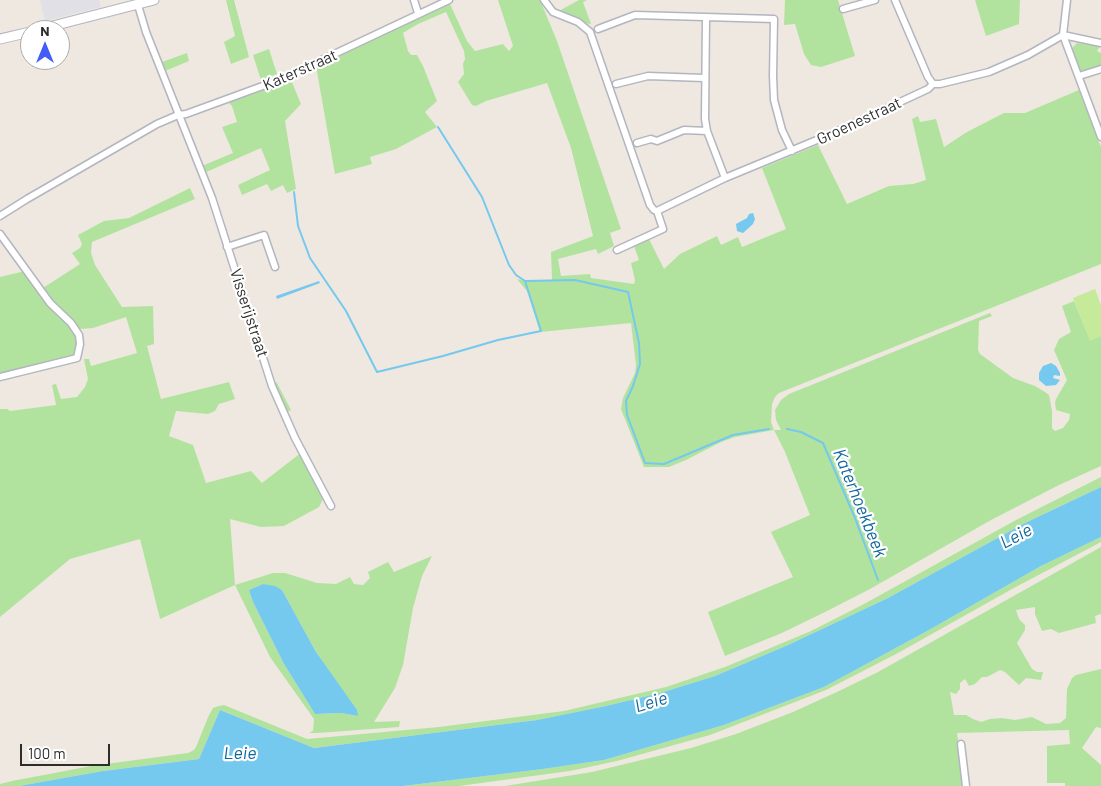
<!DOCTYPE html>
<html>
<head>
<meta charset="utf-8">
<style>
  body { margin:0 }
  #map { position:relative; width:1101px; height:786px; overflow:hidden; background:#eee8e0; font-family:Barlow,sans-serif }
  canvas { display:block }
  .north { position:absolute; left:20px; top:20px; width:50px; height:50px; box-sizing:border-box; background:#fff; border:1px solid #ababab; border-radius:50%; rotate:0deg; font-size:14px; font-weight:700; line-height:20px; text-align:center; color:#2d2d2d }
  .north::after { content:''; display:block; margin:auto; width:18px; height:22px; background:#435df8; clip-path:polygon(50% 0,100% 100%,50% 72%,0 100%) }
  .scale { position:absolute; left:20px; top:744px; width:90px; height:22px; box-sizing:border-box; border:2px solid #2d2d2d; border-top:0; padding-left:6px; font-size:15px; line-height:18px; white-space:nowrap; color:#2d2d2d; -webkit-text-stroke:4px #fff; paint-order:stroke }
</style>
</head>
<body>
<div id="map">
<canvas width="1101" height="786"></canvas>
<div class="north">N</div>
<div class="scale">100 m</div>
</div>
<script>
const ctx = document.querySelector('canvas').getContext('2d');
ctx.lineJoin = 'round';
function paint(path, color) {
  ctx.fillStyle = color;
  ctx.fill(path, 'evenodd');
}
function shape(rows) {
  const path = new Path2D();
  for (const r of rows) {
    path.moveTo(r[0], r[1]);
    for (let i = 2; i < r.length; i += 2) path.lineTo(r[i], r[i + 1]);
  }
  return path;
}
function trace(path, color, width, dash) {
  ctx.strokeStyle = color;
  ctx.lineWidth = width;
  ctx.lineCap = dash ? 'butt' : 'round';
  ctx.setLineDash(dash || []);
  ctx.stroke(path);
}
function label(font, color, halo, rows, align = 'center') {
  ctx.font = font + ' Barlow,sans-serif';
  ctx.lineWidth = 4.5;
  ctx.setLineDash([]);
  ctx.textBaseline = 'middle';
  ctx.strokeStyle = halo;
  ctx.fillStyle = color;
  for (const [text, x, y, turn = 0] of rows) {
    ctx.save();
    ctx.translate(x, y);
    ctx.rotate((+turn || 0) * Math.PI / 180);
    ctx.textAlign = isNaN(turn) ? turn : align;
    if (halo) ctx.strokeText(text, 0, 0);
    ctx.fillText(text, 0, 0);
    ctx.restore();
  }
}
paint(shape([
  [40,0,99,0,101,7,45,21]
]), '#e2e0e7');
paint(shape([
  [226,0,234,0,249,57,231,64,224,42,235,36],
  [498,0,540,0,557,41,621,229,610,233,614,246,598,254,596,249,558,259,561,276,590,274,591,278,634,284,635,280,631,263,639,260,634,246,649,239,664,269,680,254,717,236,721,245,738,237,742,247,786,229,762,168,818,145,847,204,889,186,913,184,926,180,912,119,918,116,920,122,936,119,944,147,967,132,1004,113,1025,113,1079,90,1101,147,1101,264,779,393,775,397,772,404,771,422,774,430,781,430,776,420,775,410,781,400,789,394,990,313,992,316,979,321,978,350,980,354,1013,378,1035,386,1045,392,1049,395,1052,411,1052,428,1055,431,1063,428,1069,420,1070,414,1056,410,1055,403,1056,399,1067,380,1054,350,1059,339,1071,332,1062,306,1074,301,1090,340,1101,336,1101,466,1059,485,991,520,870,589,825,612,782,633,725,656,708,612,793,577,771,532,810,515,785,452,774,430,735,437,721,442,686,460,669,467,644,467,621,409,623,398,635,373,636,365,631,323,540,332,527,291,517,279,526,281,552,280,551,252,593,236,571,148,547,83,486,101,476,106,472,105,458,82,464,74,463,64,465,59,464,51,446,12,418,24,403,33,408,51,411,55,417,55,423,66,437,101,425,112,437,127,396,149,370,157,372,164,335,174,316,66,450,4,467,41,475,51,503,44,509,51,513,46],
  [579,0,587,0,583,2,591,24,584,23,557,12],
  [785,0,838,0,855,56,821,67,811,65,804,54,795,24,784,25],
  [975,0,1020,0,1019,24,986,36],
  [1077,43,1100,46,1097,51,1101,53,1101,65,1083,71,1080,71,1071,49],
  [269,49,277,74,261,80,253,55],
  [187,53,189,61,165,71,162,62],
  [291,80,301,104,285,121,296,189,287,193,283,185,271,191,267,184,242,195,238,185,270,170,261,148,204,173,202,166,233,153,222,127,237,122,232,106,228,102],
  [190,188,195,199,92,242,91,253,95,265,122,307,153,306,154,344,147,346,161,399,229,382,235,399,219,404,215,411,208,414,176,411,169,436,193,445,206,483,251,471,262,483,302,452,324,497,319,507,284,526,261,527,230,519,235,585,273,573,285,573,317,583,336,584,350,577,354,584,363,585,370,578,368,572,388,562,394,572,432,556,422,576,413,608,403,665,395,688,374,722,400,721,399,727,318,733,309,733,313,731,314,719,270,657,235,585,160,619,140,539,70,559,0,617,0,409,7,409,10,411,56,405,52,385,56,384,61,399,77,397,85,387,88,379,84,359,89,359,91,366,137,353,126,317,93,328,80,329,71,319,55,305,43,288,80,264,72,253,80,248,82,244,78,235,104,221,129,218],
  [263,584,282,590,316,652,358,716,341,713,315,714,284,664,253,602,249,590],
  [25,271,64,317,76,336,78,348,77,356,0,374,0,277],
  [273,380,277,383,291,410,286,413],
  [1101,477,1101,487,1025,523,888,598,788,645,715,676,660,693,606,706,537,720,314,748,220,710,199,759,103,771,19,786,0,786,0,784,12,781,91,766,188,753,194,750,196,747,209,715,213,708,219,706,224,705,307,739,439,727,564,711,666,687,725,667,811,631,864,604,1016,520],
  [1101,537,1101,542,1012,589,898,653,826,690,710,735,617,761,570,771,459,786,403,786,543,769,604,760,724,725,824,687,929,630,1041,566],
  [1101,547,1101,614,1095,616,1096,623,1059,633,1051,629,1042,631,1035,614,1035,607,1016,610,1019,619,1025,625,1025,630,1017,643,1032,669,1037,672,1043,672,1041,680,1026,678,1019,685,1005,672,1000,670,987,677,982,677,975,684,969,686,965,679,960,683,960,689,956,694,950,692,954,715,966,715,973,719,981,722,990,719,1002,718,1015,720,1032,717,1046,724,1060,723,1066,718,1067,689,1072,678,1076,675,1101,669,1101,728,1096,727,1082,748,1101,765,1101,786,1065,786,1065,783,1047,783,1047,746,1070,744,1069,730,957,733,964,786,505,786,592,772,691,748,736,734,793,712,839,691,878,672]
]), '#b2e39e');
paint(shape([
  [1095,289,1101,305,1101,336,1090,341,1073,298]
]), '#c5ea9a');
paint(shape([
  [753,213,755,219,753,224,743,233,737,231,736,224,747,218,749,214],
  [319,281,320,283,277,299,276,296],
  [1051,363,1056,366,1060,373,1060,376,1054,375,1053,378,1060,380,1056,385,1046,386,1039,380,1039,373,1043,366],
  [1101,487,1101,537,1041,566,929,630,824,687,724,725,604,760,543,769,403,786,19,786,103,771,199,759,220,710,314,748,537,720,606,706,660,693,715,676,788,645,888,598,1025,523],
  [263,584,275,586,282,590,316,652,357,710,358,716,341,713,315,714,284,664,253,602,249,590]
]), '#75c8ee');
trace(shape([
  [438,127,482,197,509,265,516,275,525,281,575,280,628,292,639,343,640,364,633,386,626,401,627,415,645,463,664,464,733,435,769,429],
  [294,192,298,226,310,258,346,311,377,372,443,356,498,340,541,331,525,281],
  [787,429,801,432,823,443,855,518,878,580]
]), '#75c8ee', 2);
const street = shape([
  [414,0,418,13],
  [544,0,553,12,578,22,590,32,650,205,654,210,657,211,725,178,829,135,928,89,933,84],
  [895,0,928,77,933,84],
  [1067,0,1063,35,1101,137],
  [138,5,146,32,212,198,272,386,295,438,331,506],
  [843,9,875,0],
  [706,18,705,119,707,131,725,178],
  [598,29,635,15,774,19,773,76,774,100,782,130,792,151],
  [1063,35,1101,43],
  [1079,76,1101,69],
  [616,84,648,76,704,78],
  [933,84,940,84,989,72,1028,55,1063,35],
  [637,143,651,139,657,141,684,130,707,131],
  [0,216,27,199,157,124,178,115,186,114,279,80,449,0],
  [0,234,50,303,71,323,79,335,80,344,77,358,0,377],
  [227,247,264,235,275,267],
  [617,250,663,229,657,211],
  [961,744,966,786]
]);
const secondary = shape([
  [37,30,154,0],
  [0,39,30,32]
]);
trace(street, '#b3b5c0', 9);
trace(secondary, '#b3b5c0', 11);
trace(street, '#fff', 6);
trace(secondary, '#fff', 9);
label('16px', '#2d2d2d', '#fff', [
  ["Katerstraat",300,70,-24],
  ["Groenestraat",859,121,-25],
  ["Visserijstraat",249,313,72]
]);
label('italic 18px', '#0f679e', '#fff', [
  ["Katerhoekbeek",860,503,68],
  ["Leie",1016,536,-28],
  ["Leie",651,702,-17],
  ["Leie",240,753]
]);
</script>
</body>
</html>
